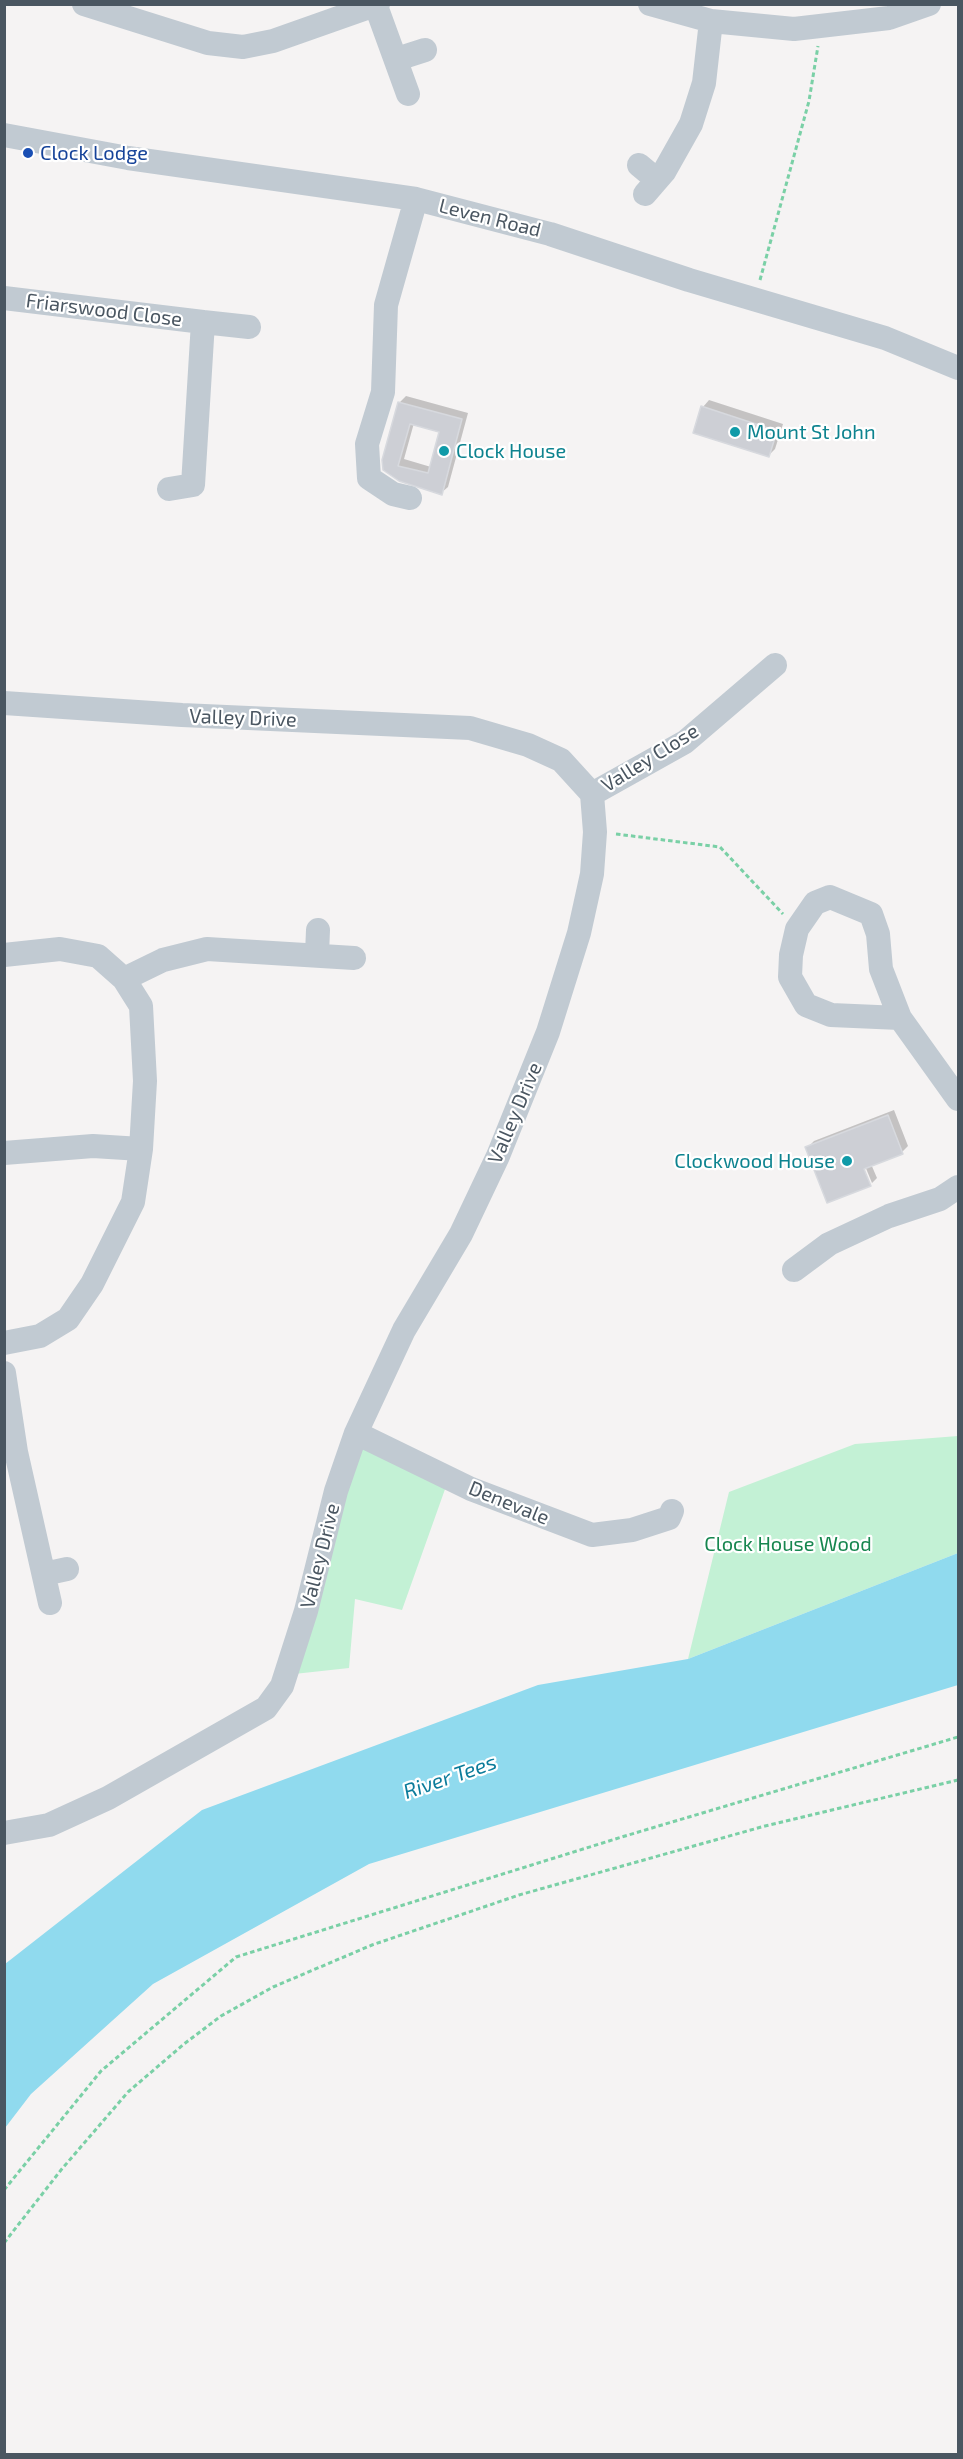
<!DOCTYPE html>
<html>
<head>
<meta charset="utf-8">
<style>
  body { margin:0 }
  #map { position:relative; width:963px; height:2459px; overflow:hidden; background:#f5f3f3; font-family:"Exo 2",sans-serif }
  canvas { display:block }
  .frame { position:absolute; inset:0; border:6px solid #4a5661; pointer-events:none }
</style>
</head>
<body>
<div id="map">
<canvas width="963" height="2459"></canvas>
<div class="frame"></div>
</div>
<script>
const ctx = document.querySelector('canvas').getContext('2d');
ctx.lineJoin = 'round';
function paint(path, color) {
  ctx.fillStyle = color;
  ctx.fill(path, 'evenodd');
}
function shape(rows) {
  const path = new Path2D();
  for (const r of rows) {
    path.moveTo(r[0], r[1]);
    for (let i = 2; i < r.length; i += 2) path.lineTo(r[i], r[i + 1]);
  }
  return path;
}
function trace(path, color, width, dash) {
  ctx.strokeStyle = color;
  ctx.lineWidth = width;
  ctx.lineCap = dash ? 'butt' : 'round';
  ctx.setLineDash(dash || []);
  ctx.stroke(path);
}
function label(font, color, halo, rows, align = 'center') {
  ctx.font = font + ' "Exo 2",sans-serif';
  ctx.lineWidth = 4.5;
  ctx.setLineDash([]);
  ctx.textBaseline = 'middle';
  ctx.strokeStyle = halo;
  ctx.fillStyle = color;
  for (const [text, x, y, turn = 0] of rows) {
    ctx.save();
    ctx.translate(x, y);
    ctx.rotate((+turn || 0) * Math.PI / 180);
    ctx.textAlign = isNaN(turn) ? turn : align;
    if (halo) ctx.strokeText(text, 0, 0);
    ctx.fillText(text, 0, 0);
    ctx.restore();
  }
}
paint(shape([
  [356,1433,449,1478,402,1610,355,1599,349,1668,285,1675],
  [958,1436,958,1553,688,1659,729,1492,855,1444]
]), '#c3f1d5');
paint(shape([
  [958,1553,958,1685,369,1864,153,1984,31,2094,5,2128,5,1964,202,1810,538,1685,688,1659]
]), '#90daee');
paint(shape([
  [406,396,468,413,448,487,441,493,384,460,400,402],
  [414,423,441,430,431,467,404,459],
  [709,400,783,424,775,449,768,456,703,407],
  [894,1110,908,1146,902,1152,871,1164,877,1178,872,1183,863,1161,860,1162,870,1184,807,1148,814,1141]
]), '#0003');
const building = shape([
  [398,402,462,419,442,495,399,481,383,470,382,460,398,402],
  [410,424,439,432,428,473,398,466,410,424],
  [701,406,777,431,769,457,693,433,701,406],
  [888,1115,903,1154,864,1169,871,1186,827,1203,805,1147,888,1115]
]);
paint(building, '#cdcfd5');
trace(building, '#d7d9de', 1.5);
trace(shape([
  [760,280,809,101,818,46],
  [616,834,720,847,783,914],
  [4,2190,101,2071,236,1957,625,1836,958,1737],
  [4,2243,61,2170,128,2092,184,2044,221,2016,273,1987,372,1945,519,1895,765,1826,958,1780]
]), '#7ad0a6', 3, [4.5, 3]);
trace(shape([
  [84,4,208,43,243,47,273,41,378,4],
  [650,4,711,21,794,29,889,18,929,4],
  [376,6,408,94],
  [397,59,425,50],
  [4,135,128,158,416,199,550,234,689,280,885,338,958,368],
  [639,165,657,180],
  [645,194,664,172,691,124,704,83,711,21],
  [4,298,203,322,193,485,169,489],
  [203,322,249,327],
  [410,498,393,494,369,478,367,444,383,392,386,305,416,199],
  [4,703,182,715,470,728,528,745,561,760,592,794,595,832,592,874,579,933,548,1032,498,1156,461,1234,404,1330,356,1433,336,1491,306,1611,282,1686,266,1708,108,1798,49,1825,4,1833],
  [592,794,685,742,775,665],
  [317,954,318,930],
  [4,955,60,949,98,956,124,979,141,1006,145,1081,141,1149,133,1202,92,1284,68,1319,40,1336,4,1343],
  [124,979,163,960,207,949,354,958],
  [900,1018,831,1015,806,1005,790,977,791,955,797,929,815,903,830,897,871,914,878,934,881,969,900,1018,958,1099],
  [4,1153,93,1146,141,1149],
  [794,1270,829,1244,889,1216,940,1199,958,1187],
  [4,1373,16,1452,50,1603],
  [356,1433,471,1489,592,1535,632,1530,669,1518,672,1511],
  [44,1574,67,1569]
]), '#c1cad2', 24);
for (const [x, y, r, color] of [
  [28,153,6,"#1a4fb4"],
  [735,432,6,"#0f9aa8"],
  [444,451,6,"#0f9aa8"],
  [847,1161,6,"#0f9aa8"]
]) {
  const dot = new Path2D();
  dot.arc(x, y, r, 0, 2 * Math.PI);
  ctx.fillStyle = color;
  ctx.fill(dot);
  trace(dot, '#fff', 2);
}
label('20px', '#164399', '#fff', [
  ["Clock Lodge",40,153]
], 'left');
label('20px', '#4a5661', '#fff', [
  ["Leven Road",490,218,14],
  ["Friarswood Close",104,310,7],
  ["Valley Drive",243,718,2],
  ["Valley Close",650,758,-32],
  ["Valley Drive",515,1113,-67],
  ["Denevale",509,1503,22],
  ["Valley Drive",320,1556,-76]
]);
label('20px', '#0d838f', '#fff', [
  ["Mount St John",747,432],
  ["Clock House",456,451],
  ["Clockwood House",835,1161,"right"]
], 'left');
label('20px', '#17864f', '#fff', [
  ["Clock House Wood",788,1544]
]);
label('italic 21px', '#0c7c9b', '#fff', [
  ["River Tees",450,1777,-19]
]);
</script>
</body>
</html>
